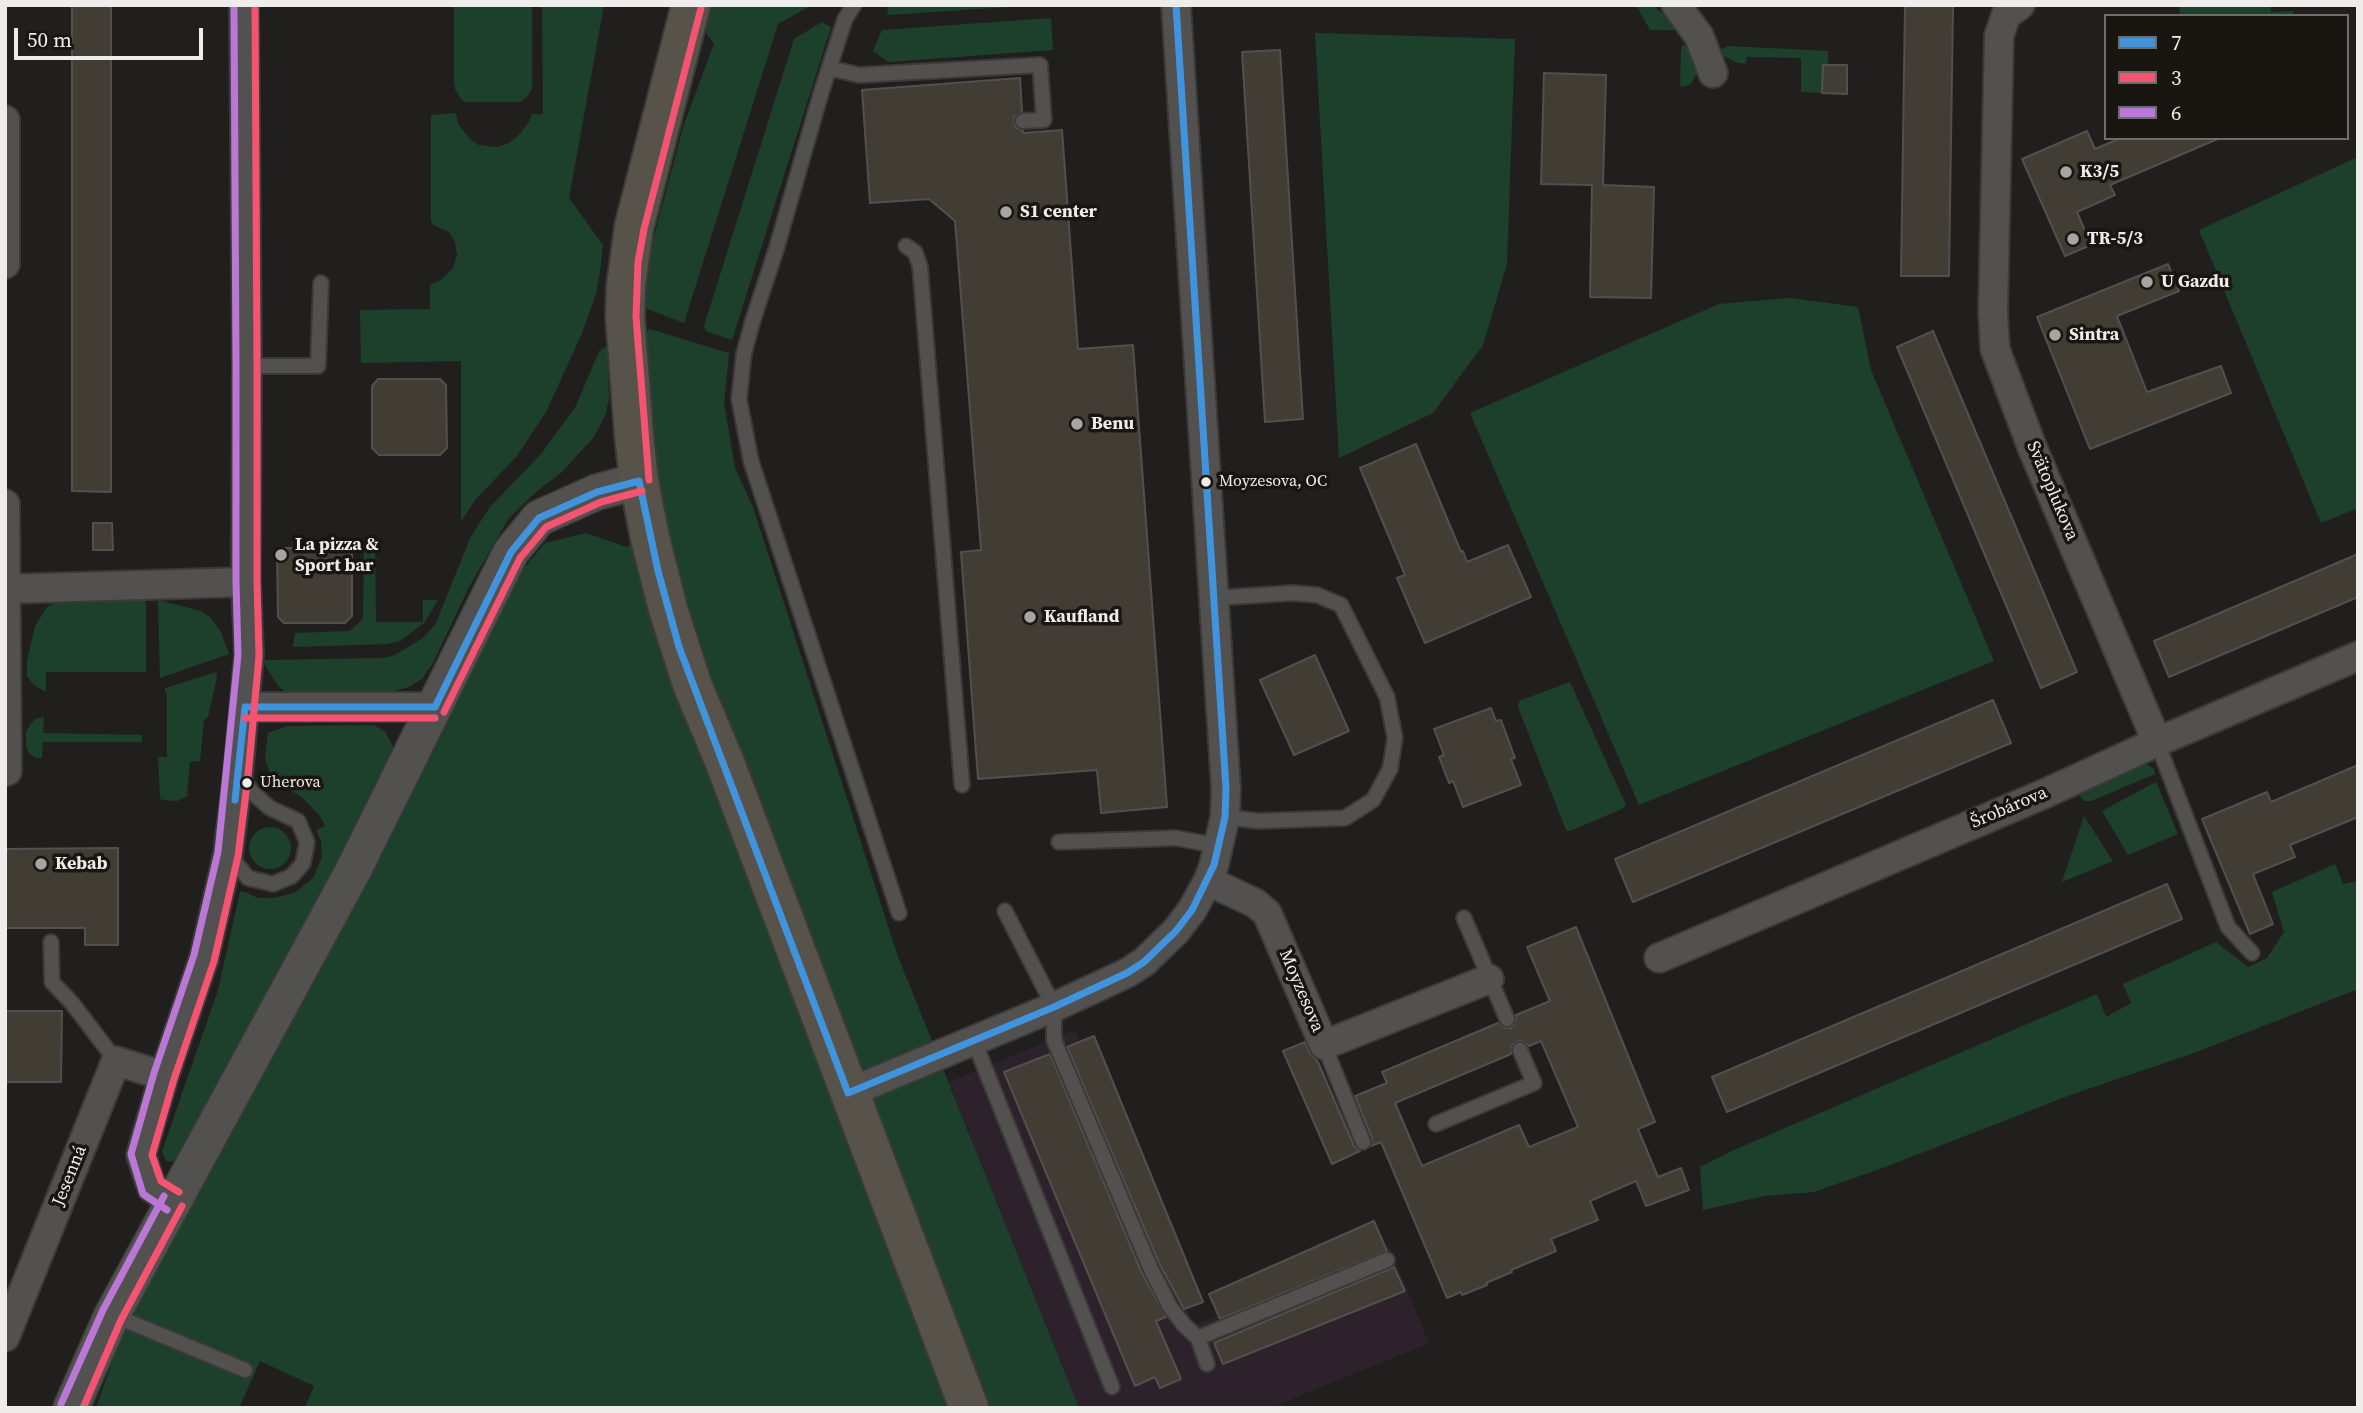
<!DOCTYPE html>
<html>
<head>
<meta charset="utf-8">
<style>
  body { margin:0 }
  #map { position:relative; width:2363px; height:1413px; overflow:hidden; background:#211f1d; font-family:"Source Serif 4",serif }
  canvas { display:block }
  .frame { position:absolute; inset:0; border:7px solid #efedeb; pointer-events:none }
  .legend { position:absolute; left:2104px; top:14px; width:245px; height:126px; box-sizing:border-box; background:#191612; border:2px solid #6f6c69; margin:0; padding:9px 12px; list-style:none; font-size:21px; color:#efedeb }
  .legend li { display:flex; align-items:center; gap:14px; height:35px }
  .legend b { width:35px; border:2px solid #6f6c69 }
  .scale { position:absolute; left:14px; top:28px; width:189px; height:32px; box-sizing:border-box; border:4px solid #efedeb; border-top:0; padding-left:9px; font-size:21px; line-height:24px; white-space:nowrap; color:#efedeb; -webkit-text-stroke:5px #191612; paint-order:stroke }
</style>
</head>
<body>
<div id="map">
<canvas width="2363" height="1413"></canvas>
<div class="frame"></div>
<ul class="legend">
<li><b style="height:9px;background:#4094de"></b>7</li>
<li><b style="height:9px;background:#f65372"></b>3</li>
<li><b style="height:9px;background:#ba77d6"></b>6</li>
</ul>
<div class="scale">50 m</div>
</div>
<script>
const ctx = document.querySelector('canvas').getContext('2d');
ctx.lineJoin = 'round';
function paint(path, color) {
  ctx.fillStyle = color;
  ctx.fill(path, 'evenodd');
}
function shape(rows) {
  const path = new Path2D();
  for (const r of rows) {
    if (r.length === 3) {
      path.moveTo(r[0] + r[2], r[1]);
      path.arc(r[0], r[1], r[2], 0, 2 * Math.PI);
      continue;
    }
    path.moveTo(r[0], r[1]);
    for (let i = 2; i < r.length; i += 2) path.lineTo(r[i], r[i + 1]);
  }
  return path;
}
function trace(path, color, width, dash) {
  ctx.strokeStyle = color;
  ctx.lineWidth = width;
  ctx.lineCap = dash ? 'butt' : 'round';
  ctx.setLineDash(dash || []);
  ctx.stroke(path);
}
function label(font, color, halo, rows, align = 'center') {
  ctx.font = font + ' "Source Serif 4",serif';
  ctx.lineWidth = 7;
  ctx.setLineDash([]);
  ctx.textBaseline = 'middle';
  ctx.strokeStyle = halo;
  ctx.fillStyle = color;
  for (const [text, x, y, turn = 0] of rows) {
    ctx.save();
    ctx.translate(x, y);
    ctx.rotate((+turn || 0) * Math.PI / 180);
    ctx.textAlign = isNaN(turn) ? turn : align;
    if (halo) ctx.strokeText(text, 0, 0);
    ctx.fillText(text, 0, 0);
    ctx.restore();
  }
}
paint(shape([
  [1075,1030,1194,1325,1389,1246,1429,1343,1270,1408,1079,1408,949,1082]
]), '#2d222c');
paint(shape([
  [454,5,532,5,532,89,525,99,520,102,466,102,461,99,455,89,454,82],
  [542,5,604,5,569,198,603,245,600,271,596,294,582,333,546,412,517,456,476,499,461,521,461,361,361,363,360,310,430,309,430,285,441,280,453,268,457,255,455,242,449,232,433,225,431,221,431,115,456,113,458,124,470,139,479,145,497,147,509,143,520,134,529,122,532,114,543,114],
  [708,5,812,5,778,24,684,323,645,308,647,263,684,124,714,44,706,33,705,18],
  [887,5,1038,5,888,15],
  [1636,5,1652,5,1662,13,1676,30,1650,30],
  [2179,5,2270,5,2271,12,2293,11,2294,16,2180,16],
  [1051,18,1053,50,888,62,873,51,882,30],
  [822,22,831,27,732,340,706,331,704,326,794,39],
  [1315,33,1515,39,1507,264,1483,345,1433,413,1339,458],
  [1684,44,1697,61,1698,71,1691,84,1683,87,1680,86,1681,47],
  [1728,46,1828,51,1828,65,1823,65,1822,93,1801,92,1801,58,1747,57,1746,64,1735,62,1724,56,1721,50],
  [2358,157,2358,508,2321,523,2199,230],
  [1789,298,1858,307,1871,370,1994,661,1639,805,1470,413,1719,304],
  [650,329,729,353,724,403,735,468,753,507,897,954,1079,1408,305,1408,314,1386,260,1361,239,1408,96,1408,120,1339,504,592,545,543,586,533,626,547,666,534,647,386,645,344,645,332],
  [607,346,609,398,606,413,594,437,561,473,537,491,509,518,469,587,433,663,422,679,409,687,391,692,299,696,286,692,278,686,265,665,264,662,266,660,383,658,395,655,423,638,435,625,471,536,490,507,541,454,576,406,599,351],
  [364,544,375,544,376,622,423,622,423,600,438,600,424,623,400,641,387,644,293,647,295,633,349,631,363,619],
  [66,600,146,600,146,672,46,672,46,692,34,685,27,676,27,661,35,626,47,607,58,601],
  [158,600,201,611,211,618,221,632,229,654,160,678],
  [216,672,217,677,208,717,204,720,200,761,190,762,187,794,190,795,177,801,162,800,160,798,158,757,167,757,167,693,165,692,165,688],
  [1570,682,1626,805,1622,809,1570,831,1566,830,1518,707,1519,701],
  [44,717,43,733,142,735,142,742,43,742,42,758,36,758,30,754,26,748,26,731,35,719],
  [374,725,385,732,394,748,328,882,180,1158,170,1162,166,1161,162,1151,218,990,240,892,245,892,258,898,275,898,296,892,313,878,322,857,321,841,316,830,325,826,320,816,303,798,272,779,265,759,268,733,287,726],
  [2144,762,2154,769,2155,774,2091,801,2085,801,2081,798,2076,787],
  [2156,782,2178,834,2128,855,2102,811],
  [2084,816,2113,861,2062,882],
  [270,848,21],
  [2335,864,2343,884,2358,881,2358,989,2194,1053,2073,1094,1888,1166,1814,1192,1765,1196,1703,1210,1700,1167,1734,1150,2097,994,2106,1017,2131,1003,2123,984,2216,942,2248,967,2267,958,2284,932,2272,892]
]), '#1d402c');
const building = shape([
  [72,5,111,5,111,492,72,491,72,5],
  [1905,5,1953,5,1949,276,1901,276,1905,5],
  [1280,50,1303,419,1265,422,1242,52,1280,50],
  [1823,65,1847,65,1847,94,1822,93,1823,65],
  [1544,73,1606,75,1603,185,1654,187,1651,298,1590,297,1592,185,1541,184,1544,73],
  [1020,78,1022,112,1014,117,1015,127,1023,131,1023,133,1062,130,1078,349,1133,345,1167,807,1101,813,1097,770,978,779,961,552,981,550,955,221,929,199,870,203,862,90,1020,78],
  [2087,131,2095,149,2121,138,2220,138,2110,185,2115,195,2077,212,2091,245,2065,256,2022,159,2087,131],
  [2168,264,2179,291,2117,316,2147,392,2221,366,2231,393,2090,449,2037,317,2168,264],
  [1933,331,2077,672,2041,688,1897,347,1933,331],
  [378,379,440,379,446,385,447,448,440,455,379,455,372,448,372,386,378,379],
  [1416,444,1461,552,1463,551,1467,562,1508,545,1531,597,1425,643,1397,578,1405,575,1360,468,1416,444],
  [93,523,112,523,113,550,93,550,93,523],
  [345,547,352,554,352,616,345,623,284,623,278,617,277,554,284,548,345,547],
  [2358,554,2358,597,2169,677,2154,641,2358,554],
  [1315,655,1349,731,1294,755,1260,680,1315,655],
  [1993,700,2011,743,1633,902,1615,859,1993,700],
  [1491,708,1496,721,1501,720,1515,758,1511,759,1521,785,1463,807,1453,781,1449,783,1439,757,1444,755,1434,729,1491,708],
  [2358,765,2358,817,2290,845,2295,857,2253,874,2273,924,2250,934,2202,819,2267,792,2271,802,2358,765],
  [118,848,118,945,85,945,85,928,5,928,5,849,118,848],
  [2167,884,2182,919,1727,1112,1712,1077,2167,884],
  [1576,927,1655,1122,1638,1129,1658,1177,1681,1168,1689,1190,1646,1206,1636,1181,1590,1201,1598,1220,1551,1239,1556,1251,1511,1270,1512,1272,1486,1283,1487,1285,1462,1295,1461,1292,1447,1298,1381,1142,1371,1146,1372,1138,1355,1096,1387,1083,1382,1072,1498,1023,1505,1028,1511,1028,1516,1021,1516,1015,1550,1001,1527,947,1576,927],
  [1520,1040,1529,1046,1541,1041,1578,1127,1529,1147,1519,1125,1422,1166,1395,1103,1511,1054,1512,1045,1520,1040],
  [5,1011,62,1011,61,1082,5,1082,5,1011],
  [1094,1036,1203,1302,1184,1309,1159,1263,1067,1047,1094,1036],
  [1305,1042,1309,1052,1318,1062,1354,1146,1360,1151,1332,1164,1283,1051,1305,1042],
  [1050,1054,1141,1271,1166,1317,1156,1321,1181,1379,1160,1388,1155,1377,1135,1386,1004,1072,1050,1054],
  [1374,1221,1387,1251,1220,1319,1209,1294,1374,1221],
  [1394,1267,1405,1291,1223,1364,1214,1343,1394,1267]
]);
paint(building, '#423d34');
trace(building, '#51504e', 2);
const service = shape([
  [854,5,845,19,821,93,776,250,753,320,744,353,739,399,751,461,899,913],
  [829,68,859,75,1040,65,1044,120,1023,121],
  [906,246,915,252,920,266,962,785],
  [247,366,318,366,321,283],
  [1214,598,1292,593,1317,595,1341,605,1387,697,1395,738,1390,769,1373,800,1345,818,1258,821,1225,817],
  [2157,742,2228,927,2252,953],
  [1059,842,1176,838,1219,846],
  [229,855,248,878,273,884,292,876,303,863,307,842,298,821,270,808,254,794,238,775],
  [1005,911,1054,1007,1054,1040,1150,1267,1170,1307,1184,1325,1198,1338,1207,1364],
  [1464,918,1507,1019],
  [51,942,52,982,72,1003,116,1061],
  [974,1041,1112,1387],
  [1324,1045,1363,1142],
  [1436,1124,1534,1083,1520,1050],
  [113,1315,245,1370],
  [1198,1338,1387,1260]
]);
const minor = shape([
  [1676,5,1699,36,1713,73],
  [2020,5,2006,15,1999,36,1993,312,1995,349,2032,447,2157,742],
  [5,120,5,264],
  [5,504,7,771],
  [6,589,246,582],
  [245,707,435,707],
  [1208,881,1255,903,1267,913,1324,1045,1489,979],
  [1659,958,2046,793,2157,742,2358,656],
  [848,1093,1054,1007,1127,973,1144,962,1176,931,1192,910,1208,881,1214,865,1225,817,1226,789,1176,5],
  [173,1201,152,1188,141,1155,164,1076,204,958,228,854,238,775,249,655,246,582,247,366,244,5],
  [5,1337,116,1061,164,1076]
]);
const tertiary = shape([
  [71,1408,112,1315,353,871,511,552,539,518,597,492,639,481]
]);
const primary = shape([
  [691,5,634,227,626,286,625,317,634,434,639,481,650,538,668,609,692,684,725,763,969,1408]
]);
trace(service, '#3b3a38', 18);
trace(minor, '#3b3a38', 32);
trace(tertiary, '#3b3a38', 38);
trace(primary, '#3b3a38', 42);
trace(service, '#52514f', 14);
trace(minor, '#52514f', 28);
trace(tertiary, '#52514f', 35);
trace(primary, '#57534a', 38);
trace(shape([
  [639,481,658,571,679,647,848,1093],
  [245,707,435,707],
  [435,707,511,552,539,518,597,492,639,481],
  [235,800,245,707],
  [848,1093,1054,1007,1127,973,1144,962,1176,931,1192,910,1214,865,1225,817,1226,789,1176,5]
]), '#4094de', 7);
trace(shape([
  [649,480,636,317,638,262,644,229,701,8],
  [444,712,520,558,546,527,601,502,642,491],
  [245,718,435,718],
  [179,1192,161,1181,152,1155,174,1079,214,961,238,856,248,776,259,656,257,582,257,366,255,5],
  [83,1408,121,1320,182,1206]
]), '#f65372', 7);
trace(shape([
  [167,1210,143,1194,131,1154,154,1073,194,955,218,852,238,655,236,582,236,366,234,5],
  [61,1404,103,1310,164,1196]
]), '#ba77d6', 7);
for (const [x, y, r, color] of [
  [2066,172,7,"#a7a5a3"],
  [1006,212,7,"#a7a5a3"],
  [2073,239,7,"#a7a5a3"],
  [2147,282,7,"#a7a5a3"],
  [2055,335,7,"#a7a5a3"],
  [1077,424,7,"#a7a5a3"],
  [1206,482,6,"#efedeb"],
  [281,555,7,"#a7a5a3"],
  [1030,617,7,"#a7a5a3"],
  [247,783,6,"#efedeb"],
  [41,864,7,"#a7a5a3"]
]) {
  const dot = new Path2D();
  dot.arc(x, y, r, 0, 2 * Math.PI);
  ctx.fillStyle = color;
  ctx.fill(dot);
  trace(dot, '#191612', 2.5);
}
label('16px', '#efedeb', '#191612', [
  ["Moyzesova, OC",1219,482],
  ["Uherova",260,783]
], 'left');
label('bold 18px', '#efedeb', '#191612', [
  ["K3/5",2080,172],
  ["S1 center",1020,212],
  ["TR-5/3",2087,239],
  ["U Gazdu",2161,282],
  ["Sintra",2069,335],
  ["Benu",1091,424],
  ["La pizza &",295,545],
  ["Sport bar",295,566],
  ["Kaufland",1044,617],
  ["Kebab",55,864]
], 'left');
label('18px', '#efedeb', '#191612', [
  ["Svätoplukova",2052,491,67],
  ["Šrobárova",2009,808,-23],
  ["Moyzesova",1301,991,67],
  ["Jesenná",70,1176,-68]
]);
</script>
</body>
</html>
